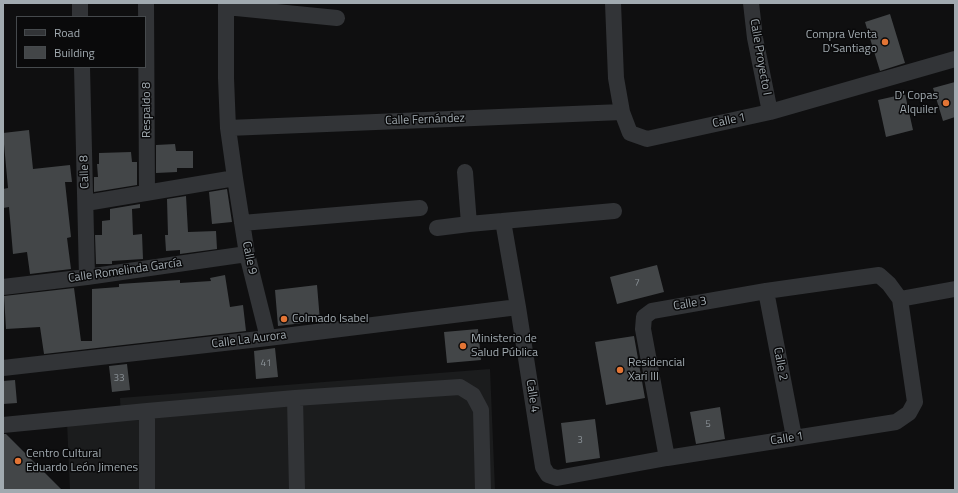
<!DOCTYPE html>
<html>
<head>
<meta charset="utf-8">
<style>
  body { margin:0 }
  #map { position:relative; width:958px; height:493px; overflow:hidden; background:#0f0f10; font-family:"Titillium Web",sans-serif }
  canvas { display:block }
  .frame { position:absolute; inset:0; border:4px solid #a1aab0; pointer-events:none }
  .legend { position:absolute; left:16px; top:16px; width:130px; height:52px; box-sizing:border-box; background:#0a0a0b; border:1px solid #464a4d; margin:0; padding:5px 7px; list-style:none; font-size:12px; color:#a1aab0 }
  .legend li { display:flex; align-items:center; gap:8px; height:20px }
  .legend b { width:20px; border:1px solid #464a4d }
</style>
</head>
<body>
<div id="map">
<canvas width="958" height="493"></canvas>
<div class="frame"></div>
<ul class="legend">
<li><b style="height:5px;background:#323437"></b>Road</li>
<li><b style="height:11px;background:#434648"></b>Building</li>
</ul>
</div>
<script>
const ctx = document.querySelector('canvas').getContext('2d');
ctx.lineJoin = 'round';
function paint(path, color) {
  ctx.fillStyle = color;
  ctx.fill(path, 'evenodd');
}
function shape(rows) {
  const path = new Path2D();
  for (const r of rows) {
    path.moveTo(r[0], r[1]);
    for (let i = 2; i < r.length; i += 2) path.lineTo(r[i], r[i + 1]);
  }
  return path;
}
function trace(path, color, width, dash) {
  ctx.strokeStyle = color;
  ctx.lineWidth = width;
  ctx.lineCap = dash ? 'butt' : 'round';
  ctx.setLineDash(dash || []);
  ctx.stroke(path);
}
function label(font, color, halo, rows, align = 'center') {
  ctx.font = font + ' "Titillium Web",sans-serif';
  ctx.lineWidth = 3;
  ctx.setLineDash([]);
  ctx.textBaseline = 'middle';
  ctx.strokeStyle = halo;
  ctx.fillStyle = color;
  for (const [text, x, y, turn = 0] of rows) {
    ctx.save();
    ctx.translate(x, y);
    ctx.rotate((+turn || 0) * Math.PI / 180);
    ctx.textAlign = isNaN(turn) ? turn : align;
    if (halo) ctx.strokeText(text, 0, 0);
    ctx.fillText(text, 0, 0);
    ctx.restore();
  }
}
paint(shape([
  [490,369,495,490,70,490,67,422,121,419,120,398]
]), '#1b1c1d');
paint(shape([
  [890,14,905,63,880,71,865,22],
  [955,82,955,117,943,121,933,88],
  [905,94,913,130,886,137,878,100],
  [29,130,33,169,70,165,72,182,65,182,71,237,67,238,71,269,30,274,27,252,13,254,9,207,3,208,3,189,8,188,3,133],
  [175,144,176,151,193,151,193,168,177,168,177,172,156,173,156,145],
  [131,152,132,162,137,162,137,185,94,192,94,177,98,177,97,164,99,164,99,153],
  [227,189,232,222,212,224,209,192],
  [186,196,188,232,216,231,217,249,180,254,180,250,166,251,165,235,168,235,167,199],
  [140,204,140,208,132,209,133,235,142,234,143,259,112,261,112,264,96,264,95,235,102,235,102,221,110,220,110,209],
  [657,265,664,292,617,304,610,277],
  [225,275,230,307,243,305,246,331,44,354,40,327,6,329,4,296,74,288,81,341,92,341,92,289,119,287,119,284,134,283,180,280,180,283,211,281,210,278],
  [317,285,320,321,278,326,275,290],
  [478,329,481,360,447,363,444,332],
  [634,336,645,398,606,405,595,342],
  [275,348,278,377,256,379,254,351],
  [127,364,130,390,112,392,109,366],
  [15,380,17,403,3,404,3,381],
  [720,407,725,439,696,444,690,412],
  [595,419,600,458,566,463,561,423],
  [3,434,6,434,62,490,3,490]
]), '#434648');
trace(shape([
  [80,3,80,17],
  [146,3,147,193],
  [226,3,226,78,228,128,235,178,247,254,268,338],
  [613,3,616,78,622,112,630,133,647,139,770,112,955,59],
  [751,3,755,38,770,112],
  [226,7,337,18],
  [82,67,87,277],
  [228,128,622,112],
  [465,172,469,224],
  [86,203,235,178],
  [503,221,518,307,543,467,548,475,557,478,667,458,896,422,909,413,915,402,900,299,889,284,879,275,766,291,652,311,644,317,643,329,667,458],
  [242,223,420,208],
  [437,228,469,224,614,211],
  [3,287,87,277,247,254],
  [766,291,794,437],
  [900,299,955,289],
  [3,368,268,338,518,307],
  [295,398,297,490],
  [147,411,147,490],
  [3,425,147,411,295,398,460,387,473,395,481,410,483,490]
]), '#323437', 16);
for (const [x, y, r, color] of [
  [885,42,4,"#e37535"],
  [946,103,4,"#e37535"],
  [284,319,4,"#e37535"],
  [463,346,4,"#e37535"],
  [620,370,4,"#e37535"],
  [18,461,4,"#e37535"]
]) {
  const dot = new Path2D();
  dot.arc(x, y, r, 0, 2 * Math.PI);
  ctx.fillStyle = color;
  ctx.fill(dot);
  trace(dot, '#0a0a0b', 1.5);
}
label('10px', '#8a9196', null, [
  ["7",637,284],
  ["41",266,364],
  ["33",119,379],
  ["5",708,425],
  ["3",580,441]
]);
label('12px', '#a1aab0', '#0a0a0b', [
  ["Compra Venta",877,35,"right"],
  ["D'Santiago",877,49,"right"],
  ["D' Copas",938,96,"right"],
  ["Alquiler",938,110,"right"],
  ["Colmado Isabel",292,319],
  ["Ministerio de",471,339],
  ["Salud Pública",471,353],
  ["Residencial",628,363],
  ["Xari III",628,377],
  ["Centro Cultural",26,454],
  ["Eduardo León Jimenes",26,468]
], 'left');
label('12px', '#a1aab0', '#0a0a0b', [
  ["Calle Proyecto I",760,57,80],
  ["Respaldo 8",147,110,-90],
  ["Calle Fernández",425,120,-2],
  ["Calle 1",729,121,-12],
  ["Calle 8",85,172,-92],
  ["Calle 9",249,258,78],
  ["Calle Romelinda García",125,271,-8],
  ["Calle 3",690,304,-10],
  ["Calle La Aurora",249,340,-7],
  ["Calle 2",780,364,79],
  ["Calle 4",532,396,81],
  ["Calle 1",787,439,-9]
]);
</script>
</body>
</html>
